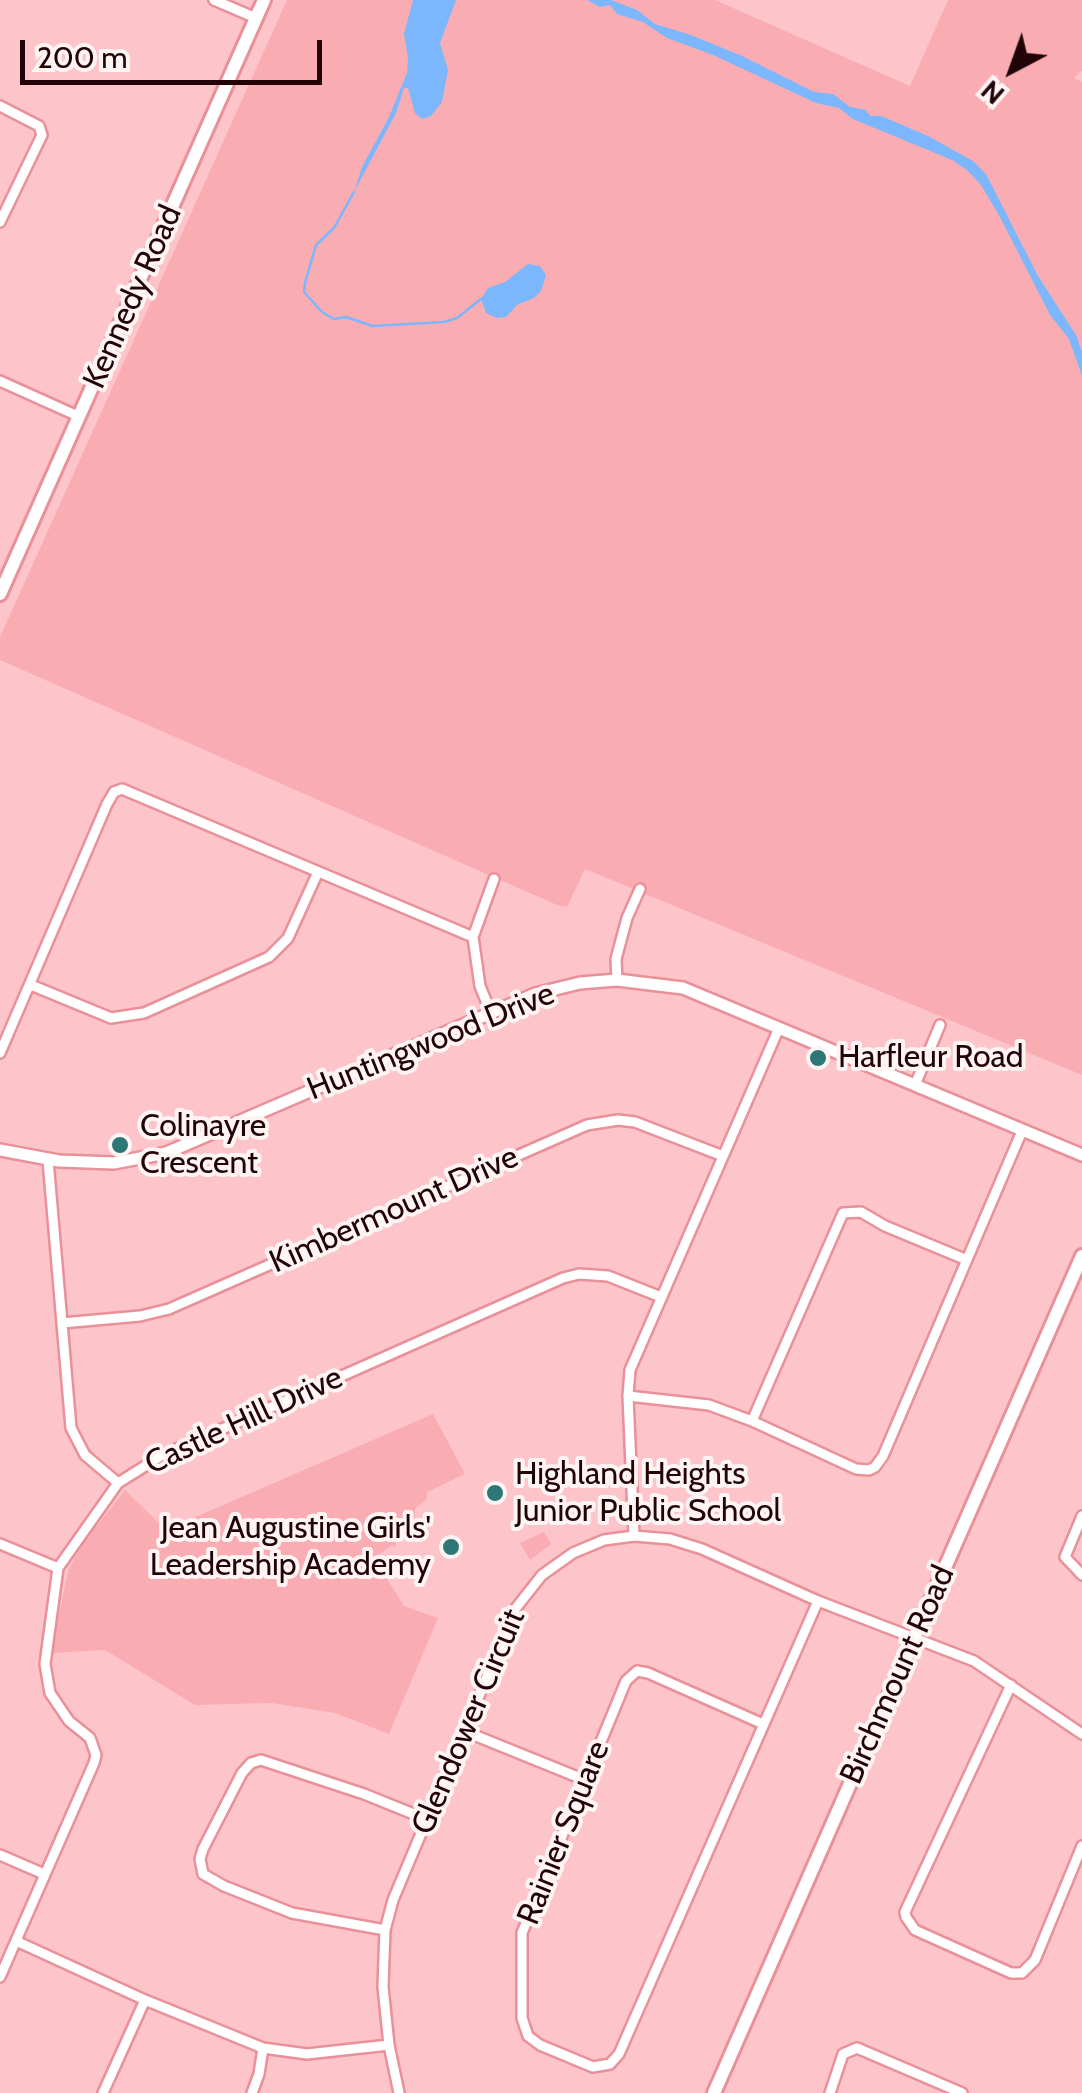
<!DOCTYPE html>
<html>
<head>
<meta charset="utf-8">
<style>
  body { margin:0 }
  #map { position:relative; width:1082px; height:2093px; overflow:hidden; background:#fdc5c9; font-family:Cabin,sans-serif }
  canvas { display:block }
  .north { position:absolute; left:962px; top:20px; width:100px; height:100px; -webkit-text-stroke:8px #fef4f4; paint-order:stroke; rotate:221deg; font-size:28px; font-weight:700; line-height:40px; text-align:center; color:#220408 }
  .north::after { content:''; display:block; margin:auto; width:35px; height:45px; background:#220408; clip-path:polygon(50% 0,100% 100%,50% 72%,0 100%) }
  .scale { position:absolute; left:20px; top:40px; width:302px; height:45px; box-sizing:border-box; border:5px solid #220408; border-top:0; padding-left:12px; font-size:30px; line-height:35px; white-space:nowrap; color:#220408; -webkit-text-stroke:8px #fef4f4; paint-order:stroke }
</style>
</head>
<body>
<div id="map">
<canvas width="1082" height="2093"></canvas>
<div class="north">N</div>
<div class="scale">200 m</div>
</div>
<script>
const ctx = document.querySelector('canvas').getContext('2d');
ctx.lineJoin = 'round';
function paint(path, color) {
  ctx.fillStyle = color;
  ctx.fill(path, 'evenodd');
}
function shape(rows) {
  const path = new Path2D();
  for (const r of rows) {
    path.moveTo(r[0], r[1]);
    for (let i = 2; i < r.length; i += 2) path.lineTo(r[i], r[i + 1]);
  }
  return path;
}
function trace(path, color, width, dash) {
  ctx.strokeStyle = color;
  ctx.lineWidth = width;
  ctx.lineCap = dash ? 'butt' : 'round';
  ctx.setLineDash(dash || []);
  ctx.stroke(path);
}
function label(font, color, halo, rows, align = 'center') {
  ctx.font = font + ' Cabin,sans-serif';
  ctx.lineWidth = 8;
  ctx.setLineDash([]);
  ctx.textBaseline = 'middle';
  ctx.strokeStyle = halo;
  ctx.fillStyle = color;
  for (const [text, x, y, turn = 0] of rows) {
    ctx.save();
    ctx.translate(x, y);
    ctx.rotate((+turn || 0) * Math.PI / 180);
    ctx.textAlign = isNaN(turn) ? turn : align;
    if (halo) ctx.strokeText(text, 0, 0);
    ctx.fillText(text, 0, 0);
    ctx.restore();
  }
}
paint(shape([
  [287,0,715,0,910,86,948,0,1082,0,1082,71,1074,78,1082,82,1082,1075,585,869,567,907,557,905,0,660,0,637],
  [433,1414,465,1474,427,1492,427,1499,415,1509,414,1530,396,1542,395,1548,392,1545,374,1558,404,1606,438,1618,389,1734,335,1713,271,1703,195,1705,105,1650,51,1653,68,1571,81,1546,125,1490,169,1533,184,1522],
  [544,1532,551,1544,530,1560,520,1543]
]), '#f9adb3');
paint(shape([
  [413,0,456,0,440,43,448,70,442,102,431,116,422,119,415,113,408,88,404,88,396,113,354,192,362,167,389,117,407,73,408,58,404,34],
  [587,0,611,0,637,10,655,24,691,35,742,56,814,92,833,94,850,107,866,110,870,116,881,116,928,136,973,161,986,174,1038,276,1076,335,1082,352,1082,376,1069,339,1050,315,1000,217,981,185,967,170,952,160,853,119,839,108,816,103,713,55,667,38,643,22,617,14,610,5,600,7],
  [528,264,540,266,546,275,541,291,534,298,517,305,506,317,497,318,486,313,481,299,488,288,505,282]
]), '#7cb6fc');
trace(shape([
  [354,192,334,228,316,245,305,283,304,292,322,312,334,319,346,317,373,326,444,322,457,318,481,299]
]), '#7cb6fc', 2.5);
const minor = shape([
  [214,0,256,18],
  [0,106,39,126,42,135,0,222],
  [0,381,80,417],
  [617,980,616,959,627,918,640,889],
  [31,985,111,1018,144,1013,269,957,288,938,318,872],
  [491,1013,480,986,473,937,494,879],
  [0,1053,107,804,114,792,122,789,473,937],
  [915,1085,940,1025],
  [48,1160,71,1428,85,1455,118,1483],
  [62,1323,140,1316,169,1309,587,1125,618,1120,635,1122,723,1156],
  [628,1396,709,1405,752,1421,856,1469,869,1470,875,1467,883,1456,1022,1131],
  [752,1421,843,1213,861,1212,885,1226,967,1260],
  [1082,1516,1065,1557,1082,1575],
  [634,1536,628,1396,630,1370,779,1028],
  [0,1544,58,1568],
  [1011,1685,905,1912,906,1917,915,1930,1011,1973,1022,1973,1035,1960,1082,1846],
  [763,1724,648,1673,637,1671,626,1681,522,1933,522,2018,528,2036,540,2045,593,2067,610,2064,619,2054,818,1601],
  [464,1731,585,1780],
  [0,1855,44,1874],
  [385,1930,292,1913,224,1886,203,1874,200,1859,203,1849,242,1773,251,1763,261,1760,364,1794,426,1819],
  [16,1941,145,2000,263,2048,307,2054,389,2045],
  [0,1977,94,1763,96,1755,90,1738,69,1721,50,1693,45,1664,58,1568,118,1483,161,1456,563,1278,579,1274,608,1276,661,1297],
  [103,2093,145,2000],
  [252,2093,259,2074,263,2048],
  [399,2093,389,2045,383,1987,385,1930,393,1900,516,1608,542,1575,573,1553,604,1540,634,1536,670,1539,702,1549,818,1601,974,1661,1082,1734],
  [830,2093,843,2054,857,2048,962,2093]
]);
const tertiary = shape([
  [0,1150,59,1161,114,1163,166,1153,535,994,580,983,617,980,683,988,1082,1155]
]);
const secondary = shape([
  [0,594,264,0],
  [714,2093,1082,1256]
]);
trace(minor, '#e99099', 14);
trace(tertiary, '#e99099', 16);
trace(secondary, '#e99099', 18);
trace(minor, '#fff', 9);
trace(tertiary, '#fff', 11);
trace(secondary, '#fff', 12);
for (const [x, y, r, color] of [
  [818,1058,10,"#2d7776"],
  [120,1145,10,"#2d7776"],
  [495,1493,10,"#2d7776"],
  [451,1547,10,"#2d7776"]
]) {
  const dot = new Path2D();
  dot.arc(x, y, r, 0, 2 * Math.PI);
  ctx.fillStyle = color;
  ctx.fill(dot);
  trace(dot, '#fef4f4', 4);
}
label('32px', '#220408', '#fef4f4', [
  ["Kennedy Road",133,297,-66],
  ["Huntingwood Drive",431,1042,-22],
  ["Kimbermount Drive",394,1210,-24],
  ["Castle Hill Drive",244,1421,-25],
  ["Birchmount Road",898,1675,-66],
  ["Glendower Circuit",469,1722,-67],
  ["Rainier Square",564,1833,-68]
]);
label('32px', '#220408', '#fef4f4', [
  ["Harfleur Road",838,1058],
  ["Colinayre",140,1127],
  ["Crescent",140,1164],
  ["Highland Heights",515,1475],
  ["Junior Public School",515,1512],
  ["Jean Augustine Girls'",431,1529,"right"],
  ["Leadership Academy",431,1566,"right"]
], 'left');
</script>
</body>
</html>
